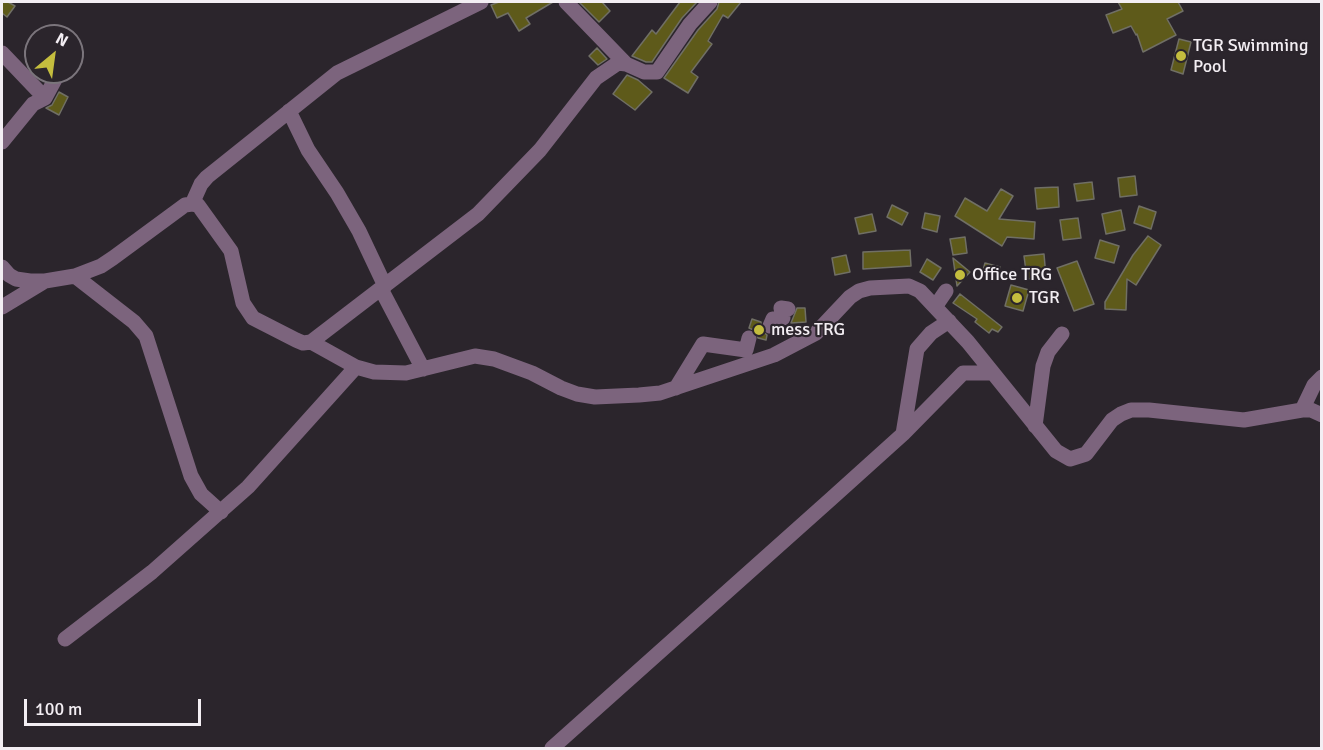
<!DOCTYPE html>
<html>
<head>
<meta charset="utf-8">
<style>
  body { margin:0 }
  #map { position:relative; width:1323px; height:750px; overflow:hidden; background:#2b252c; font-family:Signika,sans-serif }
  canvas { display:block }
  .frame { position:absolute; inset:0; border:3px solid #f3eef3; pointer-events:none }
  .north { position:absolute; left:24px; top:24px; width:60px; height:60px; box-sizing:border-box; background:#2b252c; border:2px solid #7b757c; border-radius:50%; rotate:29deg; font-size:16px; font-weight:700; line-height:24px; text-align:center; color:#f3eef3 }
  .north::after { content:''; display:block; margin:auto; width:21px; height:27px; background:#c4bd3e; clip-path:polygon(50% 0,100% 100%,50% 72%,0 100%) }
  .scale { position:absolute; left:24px; top:699px; width:177px; height:27px; box-sizing:border-box; border:3px solid #f3eef3; border-top:0; padding-left:8px; font-size:18px; line-height:21px; white-space:nowrap; color:#f3eef3; -webkit-text-stroke:4px #2b252c; paint-order:stroke }
</style>
</head>
<body>
<div id="map">
<canvas width="1323" height="750"></canvas>
<div class="frame"></div>
<div class="north">N</div>
<div class="scale">100 m</div>
</div>
<script>
const ctx = document.querySelector('canvas').getContext('2d');
ctx.lineJoin = 'round';
function paint(path, color) {
  ctx.fillStyle = color;
  ctx.fill(path, 'evenodd');
}
function shape(rows) {
  const path = new Path2D();
  for (const r of rows) {
    path.moveTo(r[0], r[1]);
    for (let i = 2; i < r.length; i += 2) path.lineTo(r[i], r[i + 1]);
  }
  return path;
}
function trace(path, color, width, dash) {
  ctx.strokeStyle = color;
  ctx.lineWidth = width;
  ctx.lineCap = dash ? 'butt' : 'round';
  ctx.setLineDash(dash || []);
  ctx.stroke(path);
}
function label(font, color, halo, rows, align = 'center') {
  ctx.font = font + ' Signika,sans-serif';
  ctx.lineWidth = 4.5;
  ctx.setLineDash([]);
  ctx.textBaseline = 'middle';
  ctx.strokeStyle = halo;
  ctx.fillStyle = color;
  for (const [text, x, y, turn = 0] of rows) {
    ctx.save();
    ctx.translate(x, y);
    ctx.rotate((+turn || 0) * Math.PI / 180);
    ctx.textAlign = isNaN(turn) ? turn : align;
    if (halo) ctx.strokeText(text, 0, 0);
    ctx.fillText(text, 0, 0);
    ctx.restore();
  }
}
const building = shape([
  [2,2,8,2,15,6,7,17,2,13,2,2],
  [499,2,553,2,526,18,530,24,519,31,508,13,497,18,491,5,499,2],
  [579,2,602,2,610,11,599,22,579,2],
  [680,2,697,2,682,18,652,62,646,62,632,56,652,30,656,34,680,2],
  [719,2,741,2,728,18,723,15,708,41,712,44,691,72,698,77,688,93,664,78,698,30,717,9,719,2],
  [1118,2,1178,2,1183,11,1167,19,1176,35,1143,52,1137,34,1136,35,1131,26,1113,33,1106,15,1122,9,1118,2],
  [1179,39,1191,42,1183,74,1171,70,1179,39],
  [597,48,607,59,598,65,589,56,597,48],
  [627,75,638,80,652,92,635,110,613,94,627,75],
  [59,92,68,97,59,115,46,108,52,105,59,92],
  [1135,176,1137,195,1120,197,1118,178,1135,176],
  [1092,182,1094,199,1077,201,1074,184,1092,182],
  [1058,187,1059,207,1037,209,1035,188,1058,187],
  [1001,189,1013,196,999,219,1035,222,1034,239,1007,237,1002,246,955,216,965,198,987,211,1001,189],
  [892,205,908,213,902,225,887,217,892,205],
  [1139,206,1156,212,1151,229,1134,223,1139,206],
  [1121,210,1125,230,1106,234,1102,214,1121,210],
  [925,213,940,216,937,232,922,228,925,213],
  [872,214,876,231,859,234,855,218,872,214],
  [1078,218,1081,238,1063,240,1060,220,1078,218],
  [1148,236,1161,245,1136,285,1127,279,1126,310,1105,309,1105,302,1133,255,1148,236],
  [965,237,967,253,953,255,950,239,965,237],
  [1100,240,1119,246,1114,263,1095,258,1100,240],
  [910,250,911,266,863,269,863,252,910,250],
  [1044,254,1046,277,1027,279,1024,256,1044,254],
  [846,255,850,272,835,275,832,258,846,255],
  [953,258,970,272,957,286,953,258],
  [927,259,941,268,933,280,920,272,927,259],
  [1077,261,1094,304,1074,311,1057,268,1077,261],
  [985,263,1000,267,996,281,981,277,985,263],
  [1011,285,1029,290,1023,311,1005,306,1011,285],
  [960,294,1002,327,998,332,992,329,989,333,975,322,977,319,953,303,960,294],
  [797,308,805,308,806,322,791,323,797,308],
  [752,319,761,322,762,331,767,335,766,340,758,338,756,331,749,328,752,319]
]);
paint(building, '#5e5a1a');
trace(building, '#706f65', 1.5);
trace(shape([
  [566,2,626,64],
  [2,53,45,98],
  [289,111,308,150,337,193,359,231,385,286],
  [2,142,33,104,45,98,59,72],
  [192,204,201,184,207,177,337,73,481,2],
  [2,267,9,275,16,279,30,281,45,281,75,276,101,266,113,258,185,205,192,204,198,205,231,251,243,303,253,318,296,340,303,343,311,342,478,214,540,150,596,78,618,63,626,64,644,72,657,72,690,24,710,2],
  [75,276,134,322,146,336,191,476,201,494,221,512],
  [381,289,423,369],
  [2,307,45,281],
  [935,307,946,291],
  [770,326,773,319,783,318,781,308,788,309],
  [311,342,356,367,374,372,406,373,475,356,494,359,532,373,561,388,577,394,595,397,639,395,660,393,774,355,816,333,850,297,859,291,870,288,909,286,920,291,968,342,1056,451,1070,459,1086,454,1112,420,1121,414,1131,410,1149,410,1244,420,1302,410,1311,410,1322,415],
  [676,388,703,344,746,350,749,338],
  [1302,410,1314,385,1322,377],
  [1035,426,1043,366,1048,352,1062,334],
  [903,434,917,349,931,333,949,321],
  [65,639,152,572,248,487,356,367],
  [552,748,832,498,903,434,963,373,992,373]
]), '#7c647d', 15);
for (const [x, y, r, color] of [
  [1181,56,6,"#c4bd3e"],
  [960,275,6,"#c4bd3e"],
  [1017,298,6,"#c4bd3e"],
  [759,330,6,"#c4bd3e"]
]) {
  const dot = new Path2D();
  dot.arc(x, y, r, 0, 2 * Math.PI);
  ctx.fillStyle = color;
  ctx.fill(dot);
  trace(dot, '#2b252c', 2);
}
label('18px', '#f3eef3', '#2b252c', [
  ["TGR Swimming",1193,46],
  ["Pool",1193,67],
  ["Office TRG",972,275],
  ["TGR",1029,298],
  ["mess TRG",771,330]
], 'left');
</script>
</body>
</html>
